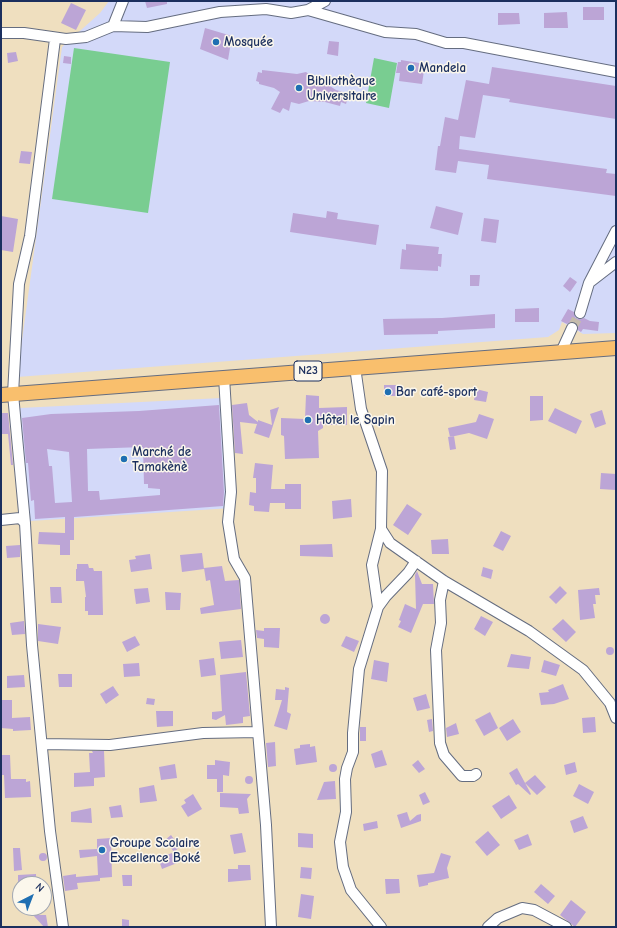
<!DOCTYPE html>
<html>
<head>
<meta charset="utf-8">
<style>
  body { margin:0 }
  #map { position:relative; width:617px; height:928px; overflow:hidden; background:#efdfbf; font-family:"Comic Neue",sans-serif }
  canvas { display:block }
  .frame { position:absolute; inset:0; border:2px solid #1b2f5e; pointer-events:none }
  .north { position:absolute; left:12px; top:876px; width:40px; height:40px; box-sizing:border-box; background:#fbf7ec; border:1px solid #a1a7b3; border-radius:50%; rotate:42deg; font-size:11px; font-weight:700; line-height:16px; text-align:center; color:#1b2f5e }
  .north::after { content:''; display:block; margin:auto; width:14px; height:18px; background:#1f6fb2; clip-path:polygon(50% 0,100% 100%,50% 72%,0 100%) }
</style>
</head>
<body>
<div id="map">
<canvas width="617" height="928"></canvas>
<div class="frame"></div>
<div class="north">N</div>
</div>
<script>
const ctx = document.querySelector('canvas').getContext('2d');
ctx.lineJoin = 'round';
function paint(path, color) {
  ctx.fillStyle = color;
  ctx.fill(path, 'evenodd');
}
function shape(rows) {
  const path = new Path2D();
  for (const r of rows) {
    if (r.length === 3) {
      path.moveTo(r[0] + r[2], r[1]);
      path.arc(r[0], r[1], r[2], 0, 2 * Math.PI);
      continue;
    }
    path.moveTo(r[0], r[1]);
    for (let i = 2; i < r.length; i += 2) path.lineTo(r[i], r[i + 1]);
  }
  return path;
}
function trace(path, color, width, dash) {
  ctx.strokeStyle = color;
  ctx.lineWidth = width;
  ctx.lineCap = dash ? 'butt' : 'round';
  ctx.setLineDash(dash || []);
  ctx.stroke(path);
}
function label(font, color, halo, rows, align = 'center') {
  ctx.font = font + ' "Comic Neue",sans-serif';
  ctx.lineWidth = 3;
  ctx.setLineDash([]);
  ctx.textBaseline = 'middle';
  ctx.strokeStyle = halo;
  ctx.fillStyle = color;
  for (const [text, x, y, turn = 0] of rows) {
    ctx.save();
    ctx.translate(x, y);
    ctx.rotate((+turn || 0) * Math.PI / 180);
    ctx.textAlign = isNaN(turn) ? turn : align;
    if (halo) ctx.strokeText(text, 0, 0);
    ctx.fillText(text, 0, 0);
    ctx.restore();
  }
}
paint(shape([
  [109,1,616,1,616,333,583,334,562,322,559,330,548,337,17,377,62,47,100,13],
  [222,398,232,508,30,521,20,408]
]), '#d3d9f9');
paint(shape([
  [74,48,170,62,148,213,52,199],
  [374,58,397,63,389,108,366,103]
]), '#79cd91');
paint(shape([
  [145,1,167,1,167,4,147,8],
  [71,3,86,10,76,30,61,23],
  [583,7,604,7,604,20,583,20],
  [567,12,568,28,544,28,544,13],
  [498,13,519,13,520,24,498,25],
  [205,28,232,36,228,60,200,49],
  [329,41,339,42,338,56,327,54],
  [16,52,18,61,8,63,7,53],
  [64,56,71,57,71,64,63,63],
  [401,60,425,64,422,84,399,81,400,73,396,73,398,62,401,62],
  [492,67,616,86,616,119,509,102,510,99,483,95,475,138,460,136,459,149,607,169,606,173,616,174,616,196,487,179,489,165,458,161,456,173,435,170,438,146,440,146,445,117,458,120,466,80,489,84],
  [262,70,297,74,306,72,313,78,322,81,336,90,343,92,343,95,348,97,346,104,341,102,340,106,325,102,309,101,299,104,291,102,289,111,283,108,280,113,271,109,280,92,274,88,259,84,259,82,256,81,258,72,262,73],
  [21,151,32,152,30,164,19,163],
  [436,206,463,213,458,235,430,228],
  [327,211,338,213,337,219,379,225,376,245,290,232,293,213,326,218],
  [1,216,18,219,13,252,1,250],
  [484,218,499,220,496,243,481,241],
  [406,244,439,247,438,254,442,254,441,267,438,266,438,271,400,269,402,249,406,250],
  [470,275,480,275,479,286,470,286],
  [570,277,577,282,570,292,563,286],
  [539,308,539,322,515,322,515,309],
  [568,309,574,312,575,317,578,319,584,318,590,321,599,322,598,331,583,329,581,332,578,330,577,325,575,322,571,322,567,324,561,321],
  [495,314,495,328,438,331,438,334,384,335,383,319,442,318],
  [384,385,396,385,396,396,384,396],
  [476,389,488,392,486,402,474,400],
  [306,395,319,396,319,408,347,407,347,425,323,425,323,428,318,431,319,458,285,459,284,436,281,435,281,418,305,419],
  [530,396,543,396,543,420,530,421],
  [247,403,249,415,258,422,258,420,272,425,270,410,279,407,269,438,254,433,257,424,240,422,243,454,235,453,232,405],
  [219,405,224,492,223,506,74,517,74,540,70,540,70,555,60,555,60,545,38,544,39,532,65,533,65,517,35,519,34,500,31,501,28,463,26,463,22,418,51,414,139,411],
  [143,447,144,484,148,484,148,488,160,489,160,495,100,500,99,491,88,491,87,449],
  [47,449,69,452,72,502,55,503,52,466,49,466],
  [555,408,582,421,576,434,548,421],
  [602,410,606,424,595,428,590,414],
  [1,413,8,413,13,465,11,465,8,434,1,434],
  [479,414,494,419,487,439,469,433,450,437,448,428,476,422],
  [454,436,456,449,450,450,448,437],
  [255,463,273,465,271,489,285,489,285,484,301,484,301,509,285,509,285,503,270,503,269,512,254,511,254,506,249,505,250,492,256,493,256,478,253,478],
  [601,473,616,474,616,490,600,489],
  [351,499,352,517,333,519,332,501],
  [407,504,422,514,408,535,393,525],
  [501,531,511,536,503,551,493,546],
  [448,539,449,554,432,554,431,540],
  [332,544,333,557,300,556,300,545],
  [20,545,20,557,7,558,6,546],
  [202,553,204,569,182,572,180,555],
  [150,554,152,569,131,572,129,560,136,559,135,556],
  [77,564,88,564,89,568,93,568,94,571,102,571,103,615,88,615,88,611,85,611,85,597,86,597,84,581,76,581,76,569,77,569],
  [222,566,225,581,239,580,241,609,201,614,200,608,214,605,210,580,206,581,204,568],
  [483,567,493,570,491,579,481,576],
  [417,571,422,584,433,584,434,604,423,604,411,633,398,627,401,621,399,620,405,604,416,609,415,575],
  [560,586,567,593,556,604,549,597],
  [50,587,61,587,62,603,51,603],
  [148,588,150,602,136,604,134,589],
  [599,588,600,595,595,595,596,604,593,604,595,618,580,620,578,590],
  [165,592,181,593,180,610,166,610],
  [325,619,5],
  [481,616,493,622,485,636,474,629],
  [563,619,576,632,566,642,552,629],
  [24,621,25,634,12,635,10,623],
  [38,624,61,627,58,644,38,641],
  [264,628,280,628,279,648,264,647,264,639,257,638,256,630,264,631],
  [135,636,140,645,127,652,122,642],
  [346,636,359,641,354,652,341,646],
  [241,640,243,657,221,659,219,642],
  [610,651,4],
  [511,654,531,657,529,669,507,667],
  [214,658,216,675,201,677,199,660],
  [374,660,389,663,387,682,371,679],
  [544,660,560,665,556,676,541,672],
  [139,663,140,676,124,677,123,664],
  [246,672,250,716,243,717,243,723,226,725,225,715,216,720,212,719,212,712,222,711,220,675],
  [58,674,72,674,72,687,59,687],
  [24,675,25,687,7,688,7,676],
  [563,684,569,699,554,704,541,705,539,693,549,692,548,690],
  [113,686,119,695,106,704,100,694],
  [285,687,289,688,287,712,291,714,287,730,274,726,282,700,275,700,276,689,285,690],
  [426,694,430,708,417,711,413,698],
  [147,698,155,699,154,705,146,704],
  [1,700,12,700,12,718,30,717,31,730,13,731,13,729,1,728],
  [156,711,173,711,173,726,157,727],
  [490,712,498,728,484,736,475,720],
  [595,717,596,732,583,733,582,718],
  [432,719,433,731,429,732,427,720],
  [513,719,521,732,507,741,499,728],
  [456,723,459,734,447,737,446,728],
  [360,727,366,727,366,741,360,741],
  [275,742,276,766,268,767,266,743],
  [310,744,310,747,315,746,317,762,296,765,294,749,300,748,300,745],
  [382,750,387,765,375,768,371,754],
  [92,751,104,751,105,777,94,778,94,786,74,787,74,773,90,772,89,753,93,753],
  [1,755,10,755,11,779,26,779,26,782,30,781,31,797,5,798,4,775,1,775],
  [215,760,230,762,229,776,223,775,223,792,217,792,217,779,207,779,207,765,215,765],
  [418,760,425,769,419,773,412,765],
  [575,762,577,772,566,775,564,765],
  [333,768,4],
  [175,764,177,778,161,780,159,767],
  [517,768,531,794,530,795,518,784,516,785,509,773],
  [535,775,546,787,537,795,525,783],
  [249,780,4],
  [335,781,336,799,317,800,324,782],
  [579,784,594,792,588,804,573,796],
  [154,785,157,801,140,803,139,788],
  [425,792,430,802,423,805,419,795],
  [220,793,251,794,247,799,249,813,239,814,238,808,220,807],
  [193,794,202,809,188,817,181,806,186,803,184,800],
  [509,795,517,808,501,819,492,806],
  [121,805,123,817,111,818,109,807],
  [91,808,92,823,71,822,71,812],
  [407,812,410,821,417,815,421,814,421,821,401,828,397,815],
  [583,816,588,828,574,833,570,821],
  [377,821,378,828,364,831,363,824],
  [488,831,500,845,487,856,475,842],
  [242,833,246,852,234,854,230,835],
  [298,833,313,834,313,848,298,847],
  [528,834,532,845,519,850,514,840],
  [171,835,180,847,174,852,165,840],
  [111,838,112,877,100,878,100,881,77,883,78,889,65,891,63,876,76,874,76,877,98,875,97,856,80,858,79,850,97,849,97,839],
  [13,848,20,848,22,870,14,871],
  [43,857,4],
  [172,853,177,863,162,869,158,858],
  [441,853,451,856,447,868,449,878,428,883,428,885,419,887,417,875,434,873],
  [238,865,250,865,251,880,228,882,228,869,238,869],
  [301,867,312,868,311,879,300,878],
  [36,874,36,884,18,884,18,875],
  [122,875,132,875,132,886,123,886],
  [385,879,399,879,400,893,386,894],
  [541,884,555,896,548,904,534,892],
  [301,894,314,896,311,919,298,917],
  [571,900,586,912,575,927,560,915],
  [33,915,46,915,48,927,44,927],
  [122,919,129,920,129,927,122,927]
]), '#bca5d6');
trace(shape([
  [572,328,580,313]
]), '#c5bcac', 10, [10, 5]);
const minor = shape([
  [308,10,325,1],
  [113,26,123,1],
  [1,33,24,33,66,39,86,37,113,26,147,27,220,12,266,9,291,13,308,10,385,32,416,34,446,43,464,43,616,72],
  [55,39,30,236,19,284,13,394,25,523,32,645,50,831,63,927],
  [590,282,616,262],
  [580,313,589,283,616,231],
  [561,352,572,328],
  [355,367,361,409,382,471,381,529,390,543,444,581,529,631,583,670,610,703,616,718],
  [224,377,231,492,228,522,234,559,245,578,266,825,271,927],
  [1,520,20,518,25,523],
  [444,581,440,600,441,623,436,650,440,743,444,755,462,776,473,776,476,774],
  [378,607,372,565,381,529],
  [42,744,110,745,203,733,257,732],
  [381,927,351,890,343,867,340,842,346,812,345,779,347,768,353,752,353,733,359,669,378,607,386,596,408,573,416,561],
  [488,927,498,918,522,908,534,910,566,927]
]);
const highway = shape([
  [1,395,616,348]
]);
trace(minor, '#656d80', 12);
trace(highway, '#656d80', 16);
trace(minor, '#fff', 10);
trace(highway, '#f9bf6d', 14);
for (const [x, y, r, color] of [
  [216,42,4,"#1f6fb2"],
  [411,68,4,"#1f6fb2"],
  [299,88,4,"#1f6fb2"],
  [388,392,4,"#1f6fb2"],
  [308,420,4,"#1f6fb2"],
  [124,459,4,"#1f6fb2"],
  [102,850,4,"#1f6fb2"]
]) {
  const dot = new Path2D();
  dot.arc(x, y, r, 0, 2 * Math.PI);
  ctx.fillStyle = color;
  ctx.fill(dot);
  trace(dot, '#fbf7ec', 1.5);
}
for (const [x, y, w] of [
  [308,371,28]
]) {
  const box = new Path2D();
  box.roundRect(x - w / 2, y - 10, w, 20, 3);
  ctx.fillStyle = '#fbf7ec';
  ctx.fill(box);
  trace(box, '#1b2f5e', 1);
}
label('bold 12px', '#1b2f5e', null, [
  ["N23",308,371]
]);
label('bold 13px', '#1b2f5e', '#fbf7ec', [
  ["Mosquée",224,42],
  ["Mandela",419,68],
  ["Bibliothèque",307,81],
  ["Universitaire",307,96],
  ["Bar café-sport",396,392],
  ["Hôtel le Sapin",316,420],
  ["Marché de",132,452],
  ["Tamakènè",132,467],
  ["Groupe Scolaire",110,843],
  ["Excellence Boké",110,858]
], 'left');
</script>
</body>
</html>
